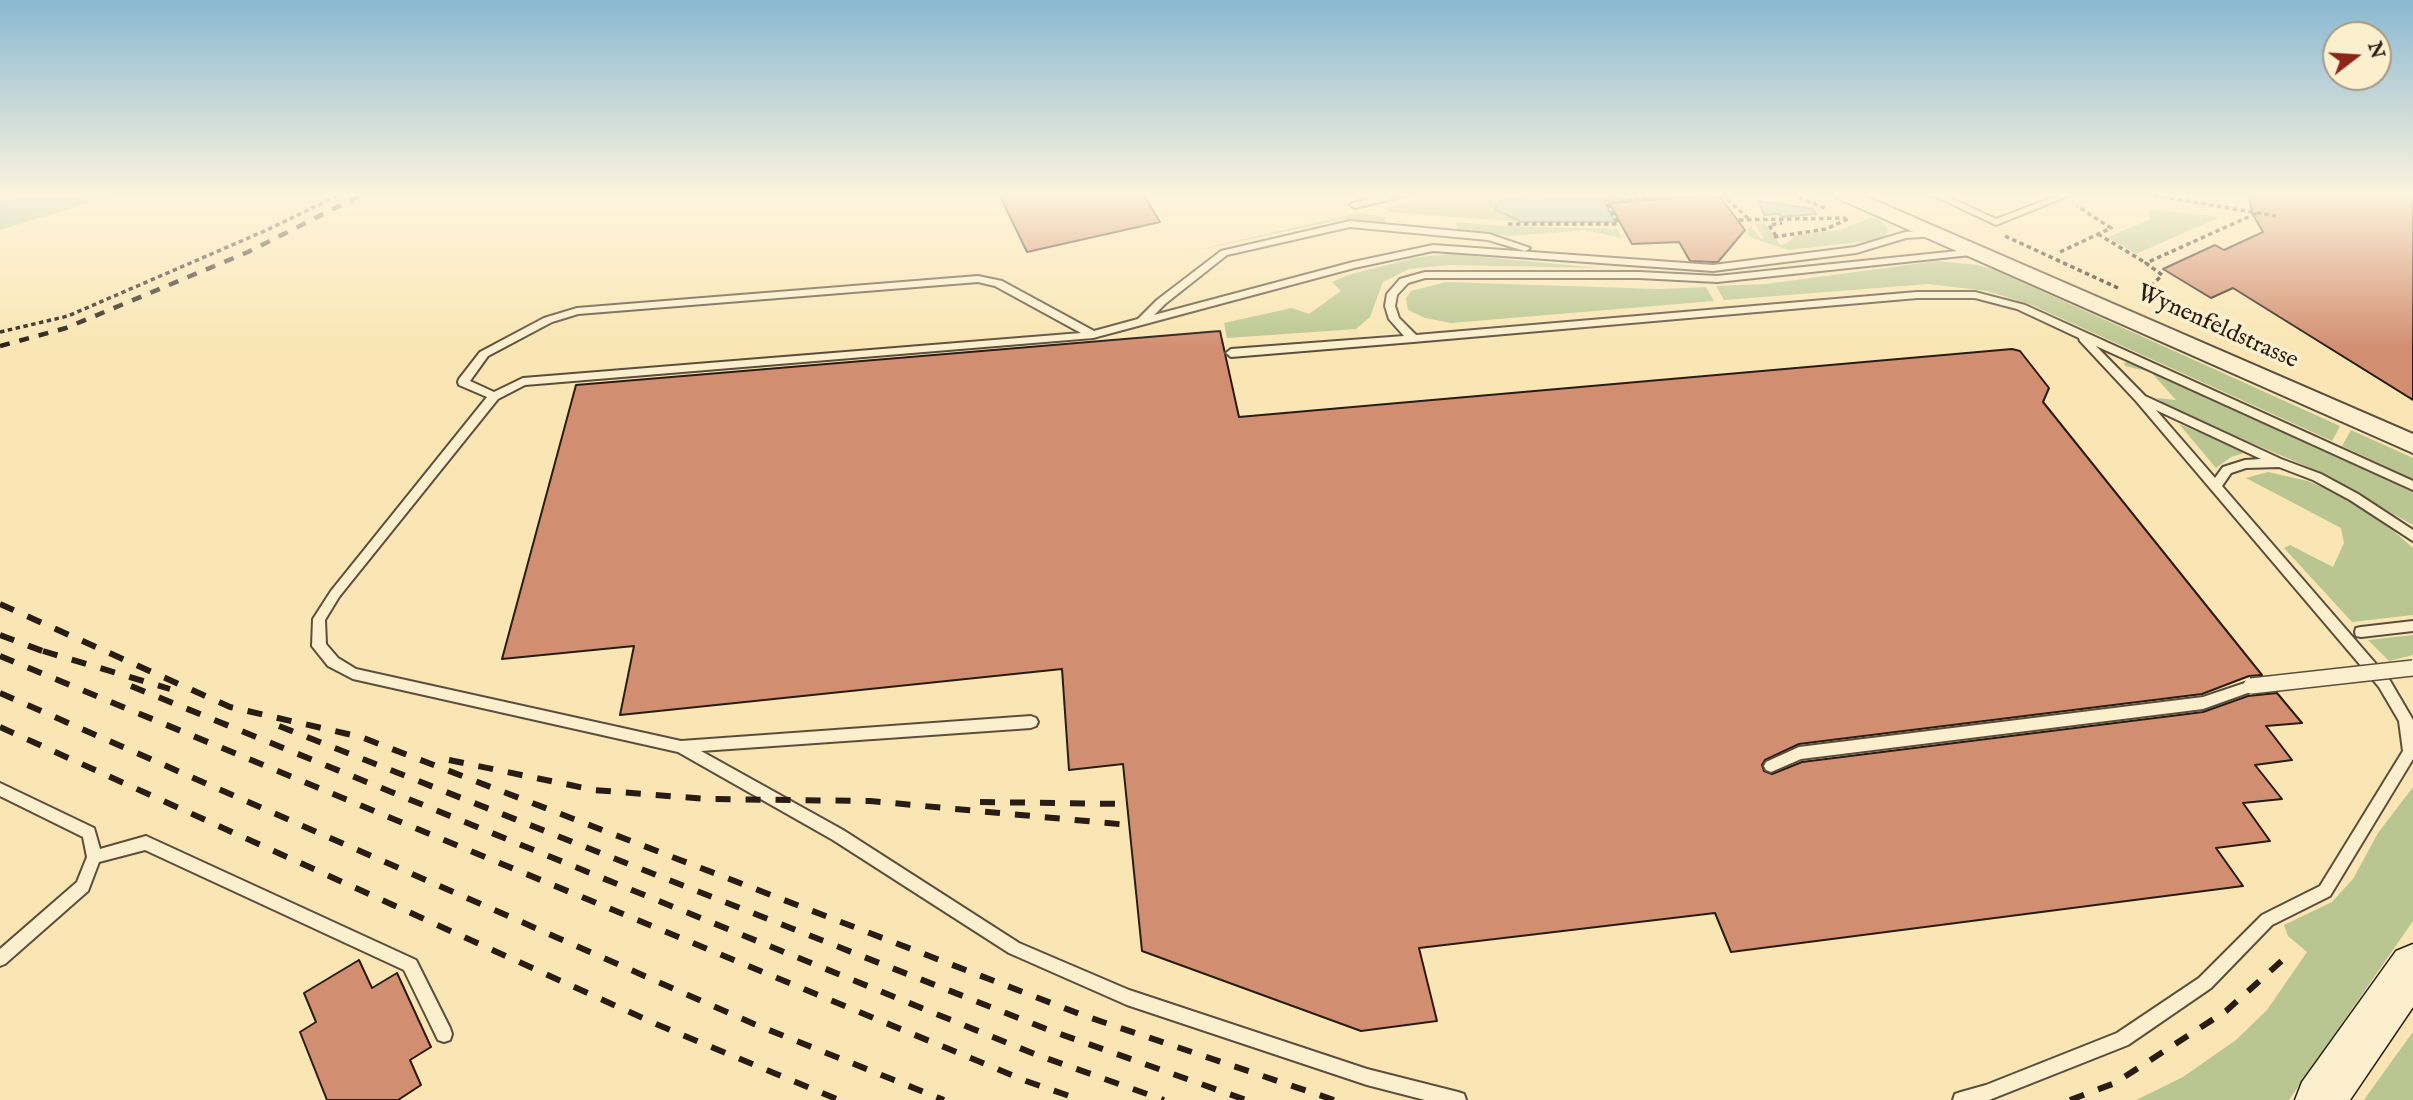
<!DOCTYPE html>
<html>
<head>
<meta charset="utf-8">
<style>
  body { margin:0 }
  #map { position:relative; width:2413px; height:1100px; overflow:hidden; background:#fae6b4; font-family:"IM FELL English",serif }
  canvas { display:block }
  .north { position:absolute; left:2322px; top:21px; width:70px; height:70px; box-sizing:border-box; background:#fcefce; border:2px solid #a79b84; border-radius:50%; rotate:73deg; font-size:19px; font-weight:700; line-height:28px; text-align:center; color:#281c14 }
  .north::after { content:''; display:block; margin:auto; width:24px; height:32px; background:#8f2418; clip-path:polygon(50% 0,100% 100%,50% 72%,0 100%) }
</style>
</head>
<body>
<div id="map">
<canvas width="2413" height="1100"></canvas>
<div class="north">N</div>
</div>
<script>
const ctx = document.querySelector('canvas').getContext('2d');
ctx.lineJoin = 'round';
function paint(path, color) {
  ctx.fillStyle = color;
  ctx.fill(path, 'evenodd');
}
function shape(rows) {
  const path = new Path2D();
  for (const r of rows) {
    path.moveTo(r[0], r[1]);
    for (let i = 2; i < r.length; i += 2) path.lineTo(r[i], r[i + 1]);
  }
  return path;
}
function trace(path, color, width, dash) {
  ctx.strokeStyle = color;
  ctx.lineWidth = width;
  ctx.lineCap = dash ? 'butt' : 'round';
  ctx.setLineDash(dash || []);
  ctx.stroke(path);
}
function label(font, color, halo, rows, align = 'center') {
  ctx.font = font + ' "IM FELL English",serif';
  ctx.lineWidth = 7;
  ctx.setLineDash([]);
  ctx.textBaseline = 'middle';
  ctx.strokeStyle = halo;
  ctx.fillStyle = color;
  for (const [text, x, y, turn = 0] of rows) {
    ctx.save();
    ctx.translate(x, y);
    ctx.rotate((+turn || 0) * Math.PI / 180);
    ctx.textAlign = isNaN(turn) ? turn : align;
    if (halo) ctx.strokeText(text, 0, 0);
    ctx.fillText(text, 0, 0);
    ctx.restore();
  }
}
paint(shape([
  [5,194,118,194,0,230,0,195],
  [1445,194,1545,194,1501,201,1515,221,1522,222,1390,212,1384,208],
  [2149,209,2220,217,2136,254,2108,237,2151,219],
  [1358,213,1386,217,1385,222,1344,219,1184,253],
  [1875,216,1888,228,1886,236,1876,240,1788,250,1750,237,1746,232,1751,226,1760,238,1764,238,1755,224,1765,223,1780,245,1786,244,1796,235,1840,230],
  [1456,222,1500,226,1617,229,1622,238,1585,230,1511,236,1457,229],
  [1452,254,1599,268,1448,265,1409,269,1383,282,1370,317,1356,329,1227,338,1224,323,1292,308,1309,314,1341,291,1332,282,1348,275,1418,257],
  [1937,261,1977,265,1995,270,2340,426,2332,441,2032,305,1987,291,1928,284,1724,300,1716,286,1766,284],
  [1446,282,1659,289,1706,287,1714,301,1451,323,1425,318,1408,310,1406,298,1411,291],
  [2130,361,2413,492,2413,525,2308,467,2174,410,2156,398,2176,400,2151,372,2125,366,2124,363],
  [2179,424,2243,450,2247,452,2231,457,2216,468],
  [2351,430,2413,458,2413,479,2342,446],
  [2268,472,2308,481,2340,495,2382,521,2413,548,2413,615,2352,622,2284,548,2290,545,2333,567,2344,543,2341,528,2246,478],
  [2413,635,2413,655,2389,661,2368,640],
  [2413,787,2413,921,2289,1100,2136,1100,2183,1077,2236,1040,2267,1010,2307,952,2288,936,2284,925,2332,902,2353,879,2378,833],
  [2413,1032,2413,1100,2364,1100,2394,1058]
]), '#b9c691');
const water = shape([
  [1545,194,1699,194,1604,201,1615,222,1522,222,1496,210,1496,203,1501,201,1545,194],
  [1759,201,1813,209,1816,214,1782,217,1779,214,1764,215,1759,201]
]);
paint(water, '#9ebfb0');
trace(water, '#6f7e72', 2);
paint(shape([
  [26,194,85,194,80,202,0,226,0,201,26,194]
]), '#9ebfb0');
const building = shape([
  [999,194,1143,194,1160,222,1027,252,999,194],
  [2249,194,2413,194,2413,400,2233,288,2211,298,2163,269,2215,245,2224,250,2263,232,2252,213,2249,194],
  [1712,195,1720,197,1745,230,1718,262,1713,262,1690,261,1679,242,1632,244,1609,203,1712,195],
  [1220,331,1239,417,2012,349,2020,351,2049,388,2043,402,2262,675,2249,676,2202,694,1799,744,1765,760,1762,765,1764,771,1772,774,1802,762,2203,712,2248,696,2277,693,2302,723,2266,726,2292,760,2255,765,2282,799,2243,803,2270,841,2216,848,2243,886,1731,952,1715,913,1419,948,1437,1021,1361,1031,1142,951,1123,764,1069,770,1062,669,620,715,634,646,502,659,576,385,1220,331],
  [359,960,372,988,397,973,431,1047,410,1060,421,1085,398,1100,327,1100,300,1032,316,1022,304,993,359,960]
]);
paint(building, '#d28e71');
trace(building, '#281c14', 2);
const service = shape([
  [1391,194,1406,194,1404,196,1355,208,1350,205,1352,203,1391,194],
  [1930,194,1942,194,1996,219,2061,194,2073,194,1996,225,1930,194],
  [1350,221,1489,234,1530,248,1525,251,1488,240,1350,227,1227,255,1165,304,1154,315,1353,262,1433,245,1713,265,1855,247,1905,232,1936,230,1941,233,1936,236,1906,238,1856,253,1713,271,1433,251,1354,268,1093,338,525,385,498,399,339,597,325,620,326,644,338,658,356,669,681,741,1031,716,1036,718,1038,722,1036,726,1031,728,701,751,843,830,1019,943,1129,990,1367,1069,1458,1092,1464,1094,1466,1100,1425,1100,1367,1085,1127,1005,1009,953,833,840,678,752,353,679,328,666,312,646,313,619,331,591,487,397,459,385,458,382,459,379,480,352,544,318,577,308,978,276,1002,281,1094,331,1138,319,1157,300,1221,251,1350,221],
  [978,282,995,286,1081,333,523,378,494,392,470,381,488,356,552,322,578,314,978,282],
  [1977,249,1980,250,1980,254,1717,282,1639,278,1425,278,1408,283,1397,295,1395,306,1399,318,1416,335,1917,292,1975,292,2025,305,2413,481,2413,490,2096,346,2145,396,2281,459,2321,474,2358,494,2413,530,2413,541,2350,500,2313,480,2279,467,2246,468,2231,473,2222,486,2389,679,2413,720,2413,759,2330,896,2272,925,2211,988,2128,1045,1989,1100,1953,1100,1955,1094,1961,1092,1986,1085,2117,1033,2199,978,2262,915,2320,886,2403,751,2399,721,2379,687,2136,401,2080,341,2079,338,2017,309,1975,298,1917,298,1413,342,1231,357,1226,353,1231,349,1404,336,1389,319,1385,306,1387,294,1400,279,1425,272,1639,272,1717,276,1977,249],
  [2156,410,2261,459,2245,460,2223,467,2215,478,2156,410],
  [2413,621,2413,631,2361,637,2356,636,2355,632,2356,628,2361,627,2413,621],
  [2251,681,2256,682,2258,686,2256,690,2203,709,1801,759,1771,772,1766,770,1764,766,1766,762,1799,747,2203,697,2251,681],
  [0,783,94,828,100,849,146,836,416,960,450,1028,452,1034,450,1040,444,1042,438,1040,404,970,145,850,99,862,88,891,5,964,0,966,0,949,77,882,87,857,83,837,0,796,0,783]
]);
const minor = shape([
  [1834,194,1860,194,2413,434,2413,453,1837,198,1834,194]
]);
const secondary = shape([
  [2413,944,2413,1007,2350,1100,2295,1100,2302,1082,2396,951,2413,944]
]);
trace(service, '#5c4e3c', 4);
trace(minor, '#5c4e3c', 4);
trace(secondary, '#281c14', 3);
trace(shape([
  [1721,194,1749,219],
  [1791,194,1827,209],
  [2146,194,2276,216],
  [1739,220,1846,218],
  [1508,224,1618,224,1608,205,1612,201,1710,194],
  [2098,234,2146,263],
  [1776,236,1769,225,1782,223],
  [2005,236,2118,288],
  [1774,237,1826,229,1850,218],
  [2060,252,2111,228,2077,206],
  [2140,298,2162,275,2146,263,2257,213],
  [0,332,68,316,269,229,341,194]
]), '#281c14', 3.5, [4.5, 3.5]);
paint(service, '#fcefce');
paint(minor, '#fcefce');
paint(secondary, '#fcefce');
trace(shape([
  [0,346,66,328,248,252,363,194]
]), '#281c14', 4.5, [10, 10]);
trace(shape([
  [0,604,230,707,361,737,1085,1016,1334,1100],
  [0,635,53,655],
  [43,651,170,689],
  [0,656,1026,1081,1081,1100],
  [131,686,1037,1055,1164,1100],
  [0,693,754,1024,944,1100],
  [279,726,1049,1030,1246,1100],
  [0,727,656,1024,839,1100],
  [449,760,594,790,706,799,870,801,1129,825],
  [980,802,1127,804],
  [2070,1100,2115,1083,2226,1011,2286,957]
]), '#281c14', 6, [15, 15]);
const serviceBridge = shape([
  [2251,686,2413,668]
]);
trace(serviceBridge, '#5c4e3c', 18, []);
trace(serviceBridge, '#fcefce', 15);
const sky = ctx.createLinearGradient(0, 0, 0, 348);
sky.addColorStop(0, '#8ab8d2');
sky.addColorStop(0.56, '#fdf4dd');
sky.addColorStop(1, '#fdf4dd00');
ctx.fillStyle = sky;
ctx.fillRect(0, 0, 2413, 348);
label('24px', '#281c14', '#fcefce', [
  ["Wynenfeldstrasse",2217,328,24]
]);
</script>
</body>
</html>
